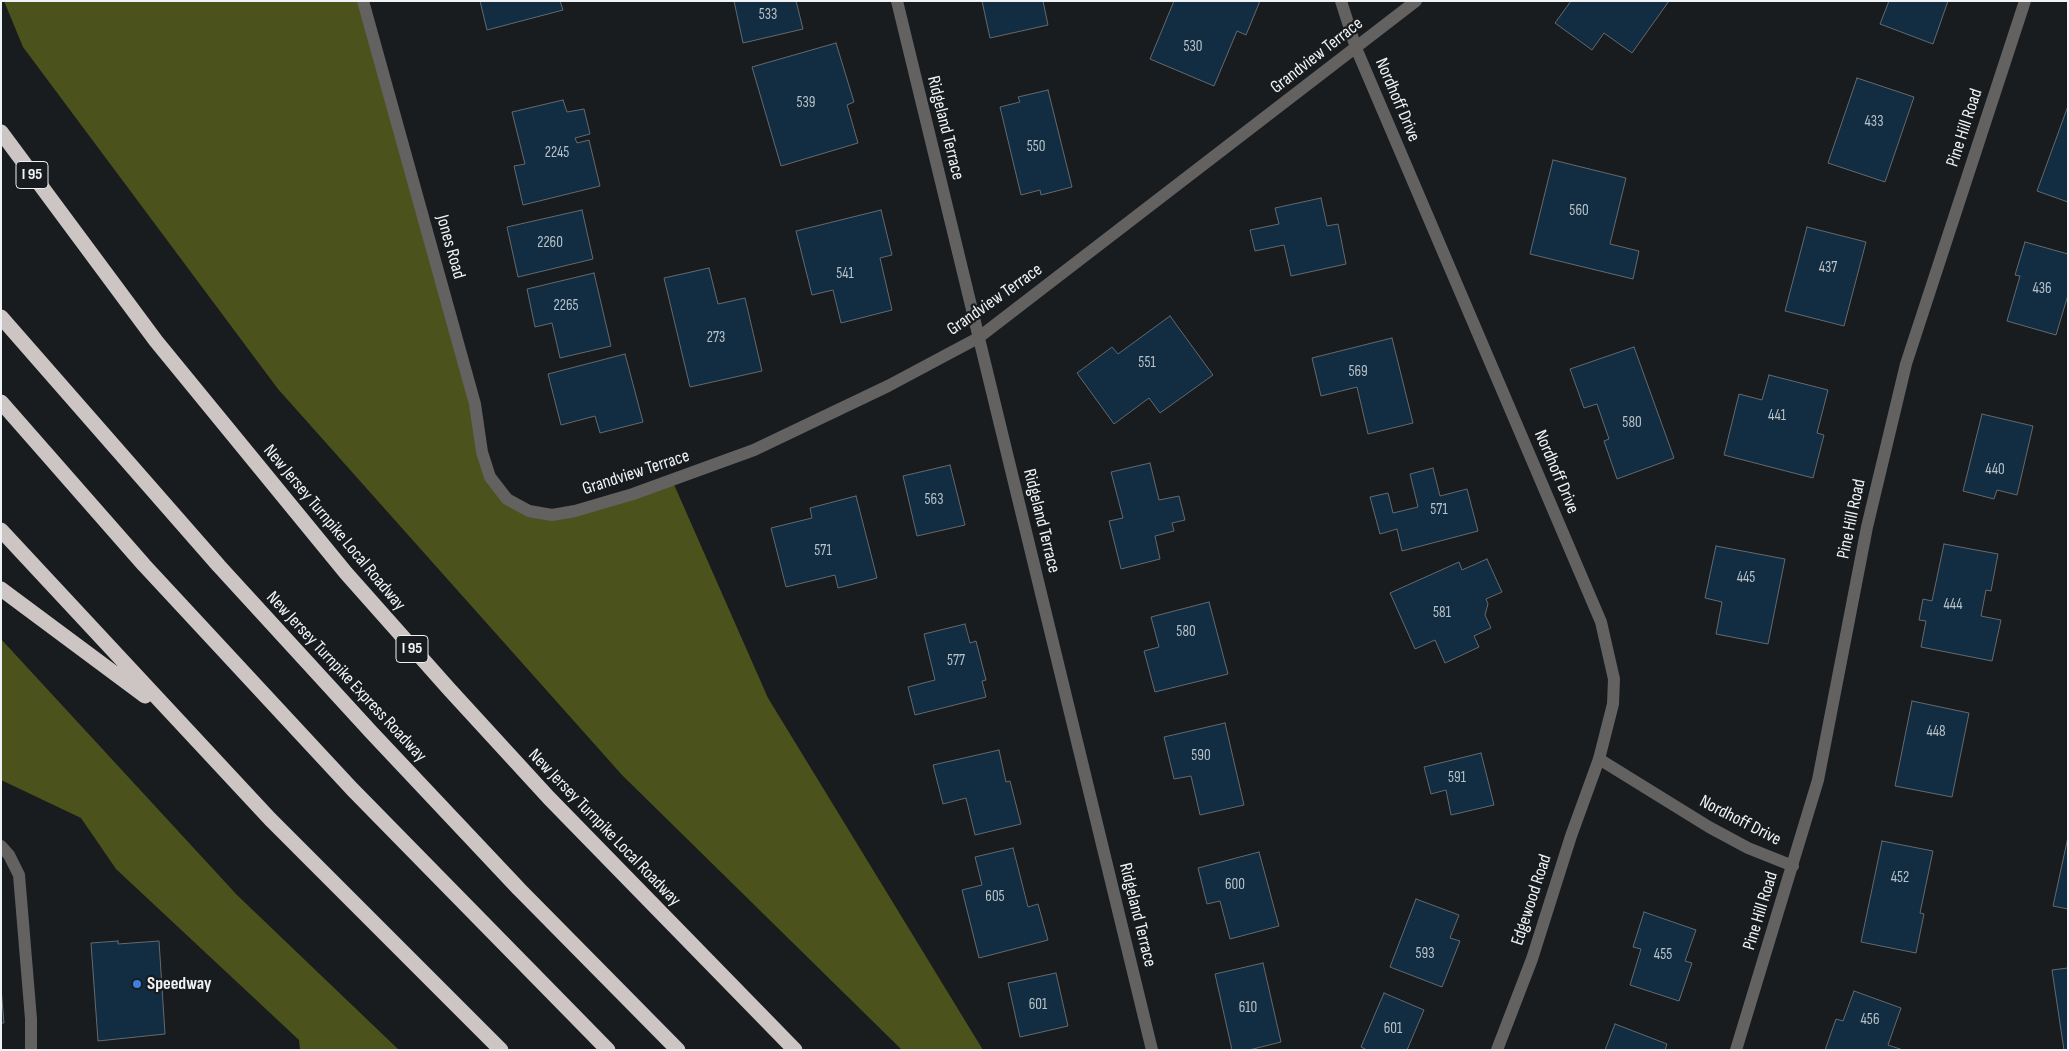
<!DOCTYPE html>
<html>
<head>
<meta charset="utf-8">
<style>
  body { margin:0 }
  #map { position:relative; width:2069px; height:1051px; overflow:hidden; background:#181c1f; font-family:"Sofia Sans Condensed",sans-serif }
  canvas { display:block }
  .frame { position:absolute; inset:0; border:2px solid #f0f3f5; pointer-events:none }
</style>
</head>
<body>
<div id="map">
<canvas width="2069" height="1051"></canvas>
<div class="frame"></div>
</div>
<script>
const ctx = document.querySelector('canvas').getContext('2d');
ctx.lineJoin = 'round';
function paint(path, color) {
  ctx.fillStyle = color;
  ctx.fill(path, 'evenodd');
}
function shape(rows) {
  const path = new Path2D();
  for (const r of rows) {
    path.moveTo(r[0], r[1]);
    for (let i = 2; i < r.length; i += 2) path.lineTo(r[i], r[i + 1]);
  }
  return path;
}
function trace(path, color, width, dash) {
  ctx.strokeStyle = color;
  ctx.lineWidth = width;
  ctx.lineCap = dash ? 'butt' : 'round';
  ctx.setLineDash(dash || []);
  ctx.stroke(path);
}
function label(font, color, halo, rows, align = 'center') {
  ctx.font = font + ' "Sofia Sans Condensed",sans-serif';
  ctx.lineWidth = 4.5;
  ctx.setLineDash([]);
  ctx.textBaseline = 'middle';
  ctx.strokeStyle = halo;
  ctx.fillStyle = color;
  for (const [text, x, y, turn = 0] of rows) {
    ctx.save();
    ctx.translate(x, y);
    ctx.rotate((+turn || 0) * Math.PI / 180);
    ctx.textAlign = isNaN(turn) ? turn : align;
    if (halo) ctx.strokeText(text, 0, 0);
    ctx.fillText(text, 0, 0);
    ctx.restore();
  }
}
paint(shape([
  [4,1,363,1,482,452,507,499,552,515,672,480,768,698,983,1050,902,1050,622,775,278,389,23,47],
  [1,639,237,895,399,1050,300,1050,299,1040,116,869,81,818,1,780]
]), '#4b521c');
const building = shape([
  [480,1,560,1,563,10,487,30,480,1],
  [734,1,796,1,803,29,743,43,734,1],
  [982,1,1043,1,1048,25,990,38,982,1],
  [1174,1,1260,1,1246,35,1237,31,1214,86,1150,59,1174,1],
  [1571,1,1669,1,1632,53,1604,33,1592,50,1555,23,1571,1],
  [1889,1,1948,1,1933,44,1880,24,1889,1],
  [836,43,854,102,847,105,858,143,781,166,752,67,836,43],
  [1857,78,1914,97,1885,182,1828,163,1857,78],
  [1048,90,1072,187,1041,195,1040,190,1021,195,1000,107,1020,102,1018,97,1048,90],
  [563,100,567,112,584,109,590,134,575,138,577,143,589,140,600,186,523,205,514,166,525,164,512,112,563,100],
  [2068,106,2068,202,2037,191,2068,106],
  [1553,160,1626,178,1610,244,1639,251,1633,279,1530,254,1553,160],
  [1321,198,1327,226,1338,224,1346,264,1291,276,1284,245,1255,251,1250,230,1279,224,1275,208,1321,198],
  [582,210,593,259,518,277,507,227,582,210],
  [881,210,892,255,880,258,892,310,841,323,833,290,812,295,796,231,881,210],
  [1807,227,1866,242,1844,326,1785,311,1807,227],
  [2025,242,2068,254,2068,295,2056,335,2007,321,2020,276,2015,275,2025,242],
  [709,268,718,304,745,298,762,371,690,387,664,278,709,268],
  [594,273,611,346,560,358,552,323,535,327,527,289,594,273],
  [1170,316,1213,375,1160,413,1149,398,1114,424,1077,373,1112,347,1118,354,1170,316],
  [1392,338,1413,423,1368,434,1357,387,1321,396,1312,358,1392,338],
  [1634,347,1674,458,1617,479,1604,441,1609,439,1597,404,1584,408,1570,369,1634,347],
  [625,354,643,422,600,433,595,416,561,425,548,374,625,354],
  [1769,375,1828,390,1817,433,1824,435,1813,478,1724,455,1739,394,1762,400,1769,375],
  [1982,414,2033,426,2017,495,1997,490,1994,499,1963,491,1982,414],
  [1150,463,1159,500,1179,496,1185,520,1172,523,1174,531,1155,536,1160,559,1121,569,1109,521,1123,518,1111,472,1150,463],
  [950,465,965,525,917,536,903,476,950,465],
  [1433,468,1440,496,1467,489,1478,531,1402,551,1397,529,1380,534,1370,497,1388,493,1393,513,1418,507,1410,474,1433,468],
  [856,496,877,578,838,588,835,575,786,587,771,528,812,518,810,508,856,496],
  [1944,544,1998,554,1991,591,1986,590,1981,616,2001,620,1992,661,1921,647,1926,621,1919,620,1923,599,1932,601,1944,544],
  [1716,546,1785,559,1768,644,1716,634,1722,602,1705,598,1716,546],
  [1487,559,1502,592,1486,599,1488,604,1485,615,1491,628,1474,636,1479,647,1445,663,1435,640,1415,649,1390,593,1459,562,1462,570,1487,559],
  [1209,602,1228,674,1155,692,1144,651,1159,647,1151,617,1209,602],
  [965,624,970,643,976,641,986,680,982,681,986,697,915,715,908,687,935,680,924,634,965,624],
  [1912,701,1969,713,1952,797,1895,786,1912,701],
  [1225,723,1244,805,1200,815,1191,776,1174,779,1164,737,1225,723],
  [999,750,1006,782,1010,781,1021,824,975,835,966,798,943,804,933,765,999,750],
  [1481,753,1494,805,1451,815,1446,790,1431,794,1424,767,1481,753],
  [2068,837,2068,909,2053,906,2068,837],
  [1882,841,1933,851,1920,913,1924,914,1916,953,1861,942,1882,841],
  [1013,848,1028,907,1038,904,1048,940,979,958,962,890,982,885,975,857,1013,848],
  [1259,852,1279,926,1230,939,1220,901,1207,904,1198,868,1259,852],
  [1416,899,1459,915,1450,938,1460,941,1442,987,1390,967,1416,899],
  [1644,912,1696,930,1685,961,1692,963,1679,1001,1630,985,1641,949,1633,947,1644,912],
  [118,941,118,944,159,941,165,1034,98,1041,91,943,118,941],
  [1263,963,1281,1042,1249,1050,1232,1050,1215,974,1263,963],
  [2068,968,2068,1050,2064,1050,2052,970,2068,968],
  [1056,973,1068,1026,1020,1037,1008,983,1056,973],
  [1,988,4,1023,1,1023,1,988],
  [1854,991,1901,1008,1888,1045,1903,1050,1825,1050,1836,1019,1843,1021,1854,991],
  [1384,993,1424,1010,1407,1050,1367,1050,1361,1047,1384,993],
  [1615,1024,1667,1044,1665,1050,1605,1050,1615,1024]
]);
paint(building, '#122d42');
trace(building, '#64696d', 1);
trace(shape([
  [1,846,9,855,19,875,31,1019,31,1050]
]), '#646161', 12);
trace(shape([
  [363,1,475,404,482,452,490,477,507,499,529,511,552,515,575,511,633,494,754,450,888,386,978,338,1416,1],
  [897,1,1152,1050],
  [1341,1,1356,48,1601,622,1614,679,1613,704,1599,759,1709,827,1748,848,1793,866],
  [1736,1050,1818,780,1867,527,1906,364,2025,1]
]), '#646161', 12);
trace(shape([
  [1497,1050,1532,959,1571,836,1599,759]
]), '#646161', 12);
trace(shape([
  [1,132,156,341,346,573,449,689,549,798,795,1050],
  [1,317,219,566,372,733,519,889,678,1050],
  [1,402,144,565,352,789,608,1050],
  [1,530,270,819,501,1050],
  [1,589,145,696]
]), '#ccc5c4', 15);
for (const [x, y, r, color] of [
  [137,984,5,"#3f7fe0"]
]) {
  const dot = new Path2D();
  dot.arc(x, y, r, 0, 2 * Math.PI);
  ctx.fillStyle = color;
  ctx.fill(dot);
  trace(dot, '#181c1f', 2);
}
label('15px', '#b8c2c8', null, [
  ["533",768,15],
  ["530",1193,47],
  ["539",806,103],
  ["433",1874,122],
  ["550",1036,147],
  ["2245",557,153],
  ["560",1579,211],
  ["2260",550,243],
  ["437",1828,268],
  ["541",845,274],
  ["436",2042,289],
  ["2265",566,306],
  ["273",716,338],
  ["551",1147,363],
  ["569",1358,372],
  ["441",1777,416],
  ["580",1632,423],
  ["440",1995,470],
  ["563",934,500],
  ["571",1439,510],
  ["571",823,551],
  ["445",1746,578],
  ["444",1953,605],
  ["581",1442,613],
  ["580",1186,632],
  ["577",956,661],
  ["448",1936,732],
  ["590",1201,756],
  ["591",1457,778],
  ["452",1900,878],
  ["600",1235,885],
  ["605",995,897],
  ["593",1425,954],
  ["455",1663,955],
  ["601",1038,1005],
  ["610",1248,1008],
  ["456",1870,1020],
  ["601",1393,1029]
]);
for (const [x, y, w] of [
  [32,175,32],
  [412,649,32]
]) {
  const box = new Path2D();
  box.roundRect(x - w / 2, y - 13.5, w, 27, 4);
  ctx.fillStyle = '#181c1f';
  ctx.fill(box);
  trace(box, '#f0f3f5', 1);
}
label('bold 16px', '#f0f3f5', null, [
  ["I 95",32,175],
  ["I 95",412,649]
]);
label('18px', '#f0f3f5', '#181c1f', [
  ["Grandview Terrace",1317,56,-38],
  ["Nordhoff Drive",1397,100,67],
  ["Ridgeland Terrace",945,128,76],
  ["Pine Hill Road",1965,128,-72],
  ["Jones Road",450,247,74],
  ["Grandview Terrace",995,300,-35],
  ["Nordhoff Drive",1556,472,67],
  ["Grandview Terrace",636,473,-18],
  ["Pine Hill Road",1852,519,-78],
  ["Ridgeland Terrace",1041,521,76],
  ["New Jersey Turnpike Local Roadway",334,528,50],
  ["New Jersey Turnpike Express Roadway",346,677,47],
  ["Nordhoff Drive",1740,821,27],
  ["New Jersey Turnpike Local Roadway",604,828,46],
  ["Edgewood Road",1532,900,-72],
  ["Pine Hill Road",1761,911,-73],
  ["Ridgeland Terrace",1137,915,76]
]);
label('bold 18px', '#f0f3f5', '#181c1f', [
  ["Speedway",147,984]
], 'left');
</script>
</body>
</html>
